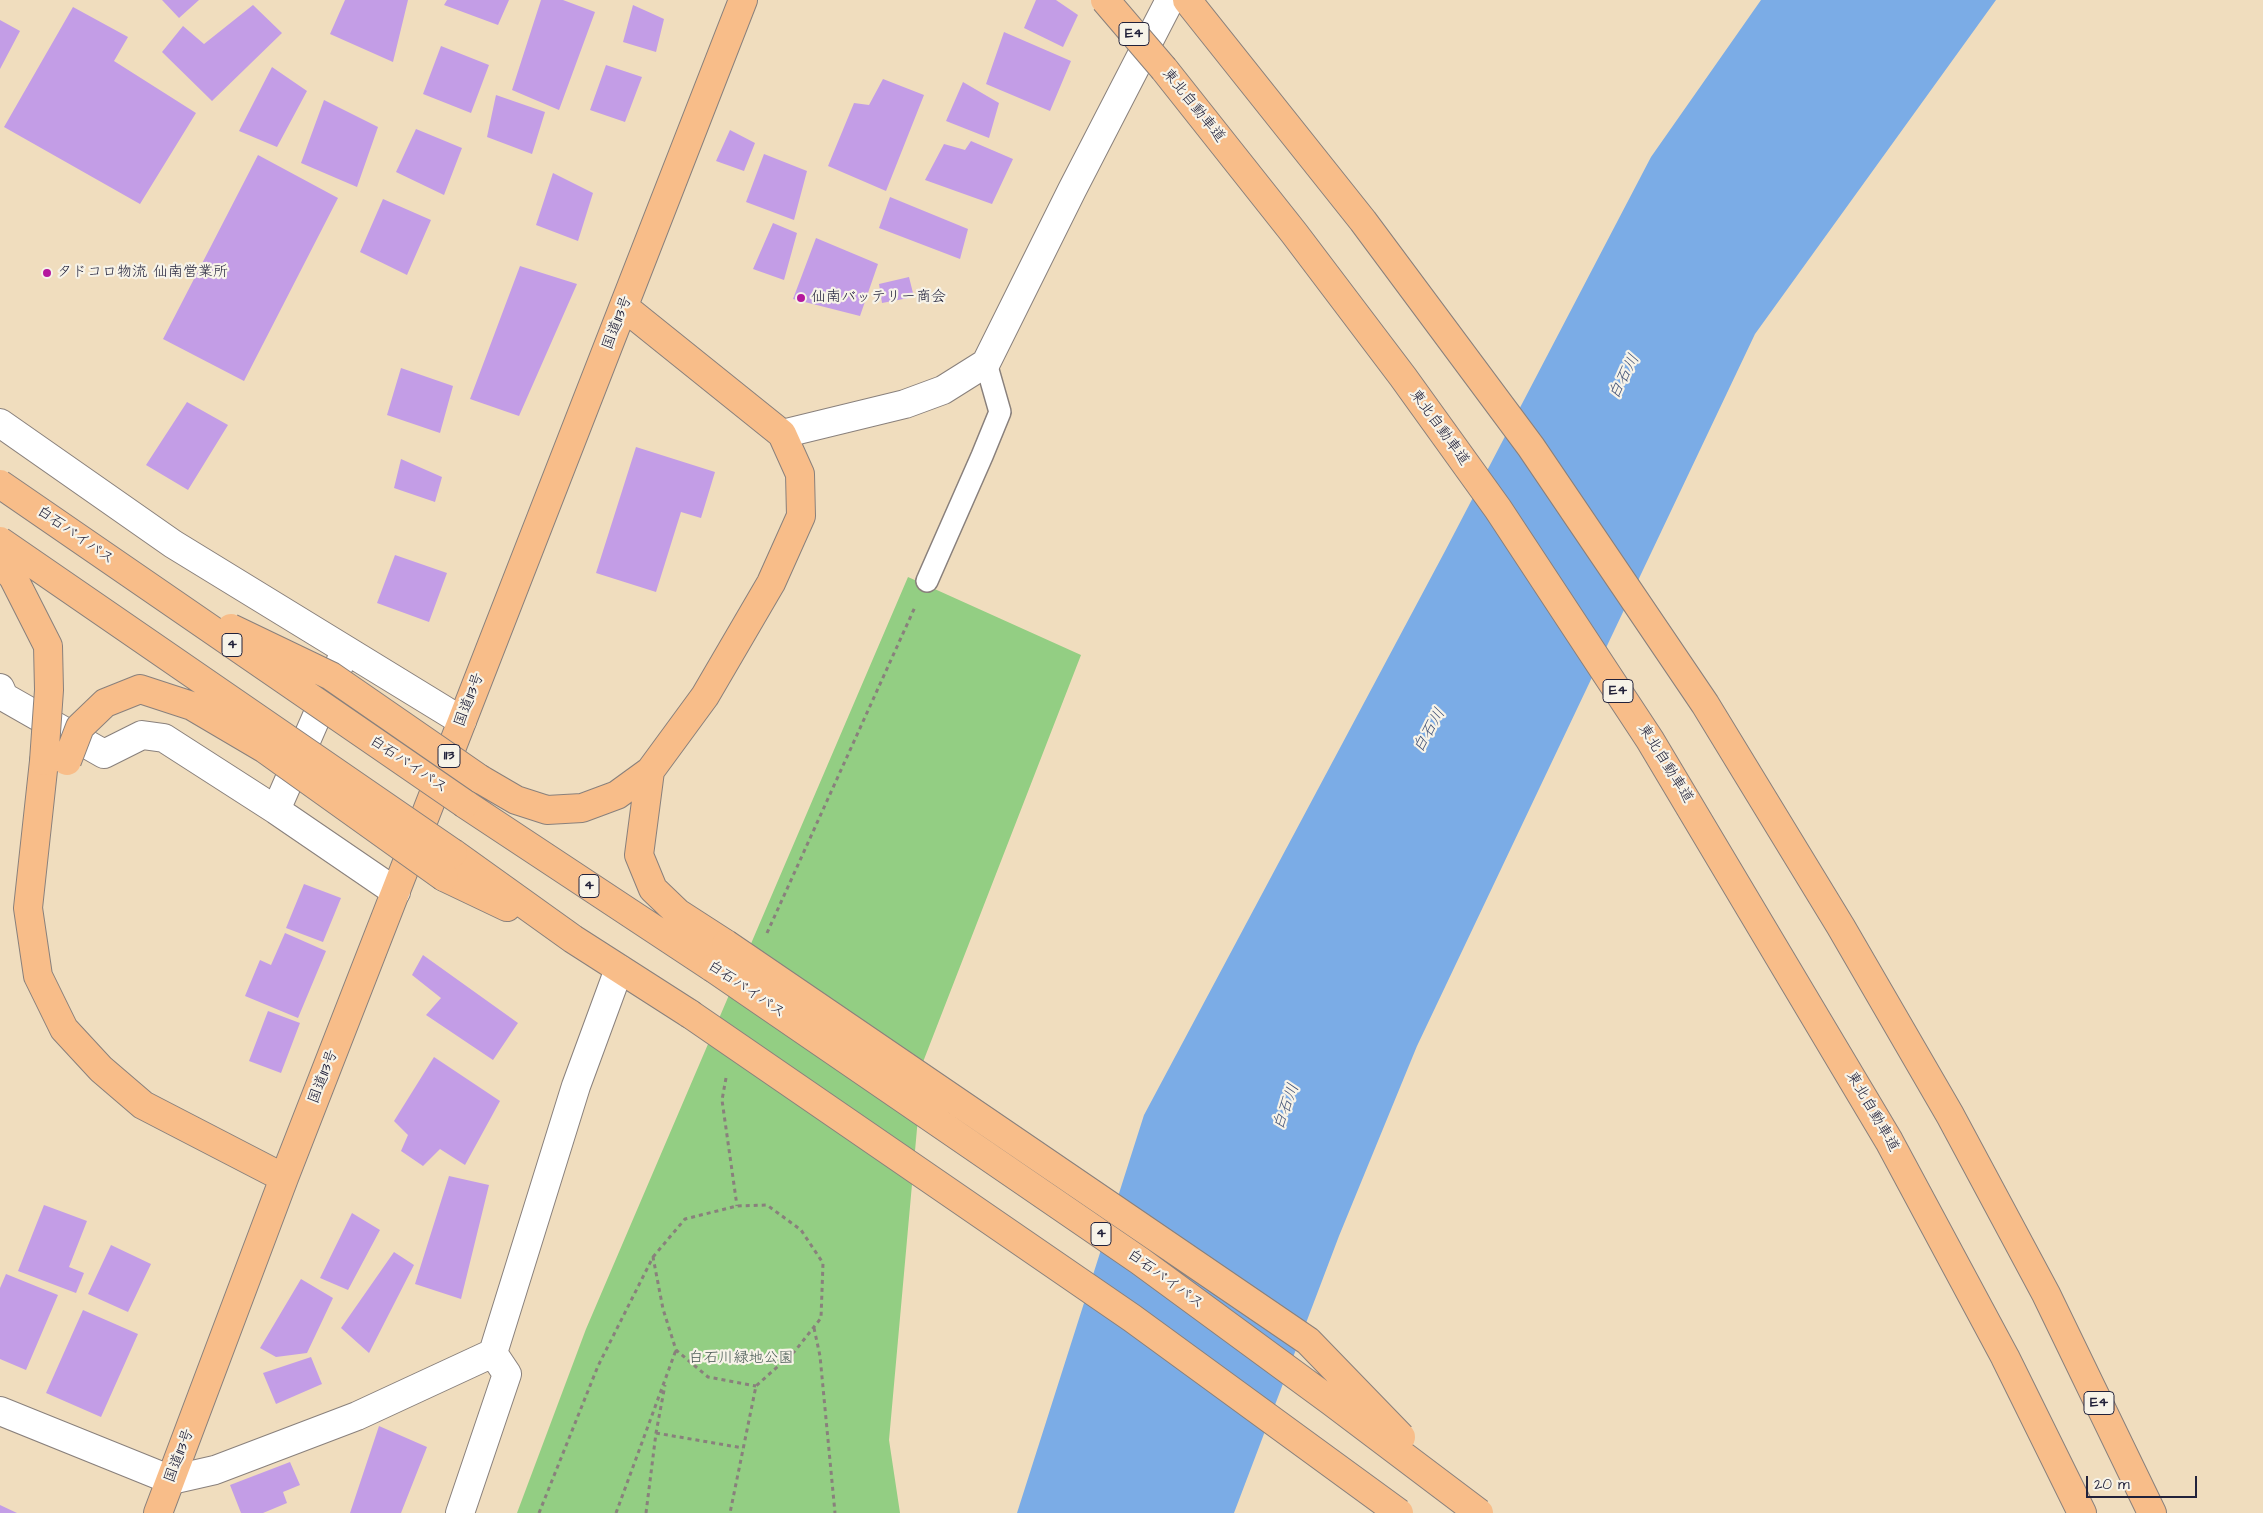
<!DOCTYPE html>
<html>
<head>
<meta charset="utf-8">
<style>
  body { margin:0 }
  #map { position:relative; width:2263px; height:1513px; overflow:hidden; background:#f0ddbe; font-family:"Architects Daughter",sans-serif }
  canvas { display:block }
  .scale { position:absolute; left:2086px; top:1476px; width:111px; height:22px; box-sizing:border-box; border:2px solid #22223b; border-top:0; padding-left:6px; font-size:15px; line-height:18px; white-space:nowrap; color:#22223b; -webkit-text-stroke:4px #f7f3e8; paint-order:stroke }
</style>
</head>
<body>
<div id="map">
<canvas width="2263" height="1513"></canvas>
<div class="scale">20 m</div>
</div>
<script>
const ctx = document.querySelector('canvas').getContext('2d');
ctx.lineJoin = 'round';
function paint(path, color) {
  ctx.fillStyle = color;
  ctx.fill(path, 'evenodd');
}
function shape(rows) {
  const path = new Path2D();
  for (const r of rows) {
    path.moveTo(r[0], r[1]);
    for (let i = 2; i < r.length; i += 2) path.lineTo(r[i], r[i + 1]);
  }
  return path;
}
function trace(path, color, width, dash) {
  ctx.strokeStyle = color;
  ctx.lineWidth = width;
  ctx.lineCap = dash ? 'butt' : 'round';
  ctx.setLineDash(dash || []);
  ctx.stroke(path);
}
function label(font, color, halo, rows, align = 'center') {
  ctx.font = font + ' "Architects Daughter","Klee One",sans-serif';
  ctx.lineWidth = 4.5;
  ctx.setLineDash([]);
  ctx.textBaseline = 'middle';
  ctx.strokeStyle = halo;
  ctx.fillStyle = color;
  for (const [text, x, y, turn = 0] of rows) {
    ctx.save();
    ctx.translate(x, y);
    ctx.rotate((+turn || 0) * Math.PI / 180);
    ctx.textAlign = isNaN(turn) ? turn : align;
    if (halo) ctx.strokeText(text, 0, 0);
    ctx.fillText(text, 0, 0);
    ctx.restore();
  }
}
paint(shape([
  [908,577,1081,655,923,1062,889,1440,900,1513,517,1513,586,1329]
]), '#93ce83');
paint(shape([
  [1761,0,1996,0,1755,334,1417,1046,1339,1236,1234,1513,1017,1513,1144,1115,1444,553,1651,157]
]), '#7bace6');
paint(shape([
  [162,0,199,0,179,18],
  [345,0,408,0,393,62,330,34],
  [447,0,509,0,498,25,444,5],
  [541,0,563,0,595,12,559,110,512,90],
  [1036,0,1056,0,1078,15,1063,47,1024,28],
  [253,5,282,33,212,101,162,52,183,26,204,44],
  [633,5,664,19,656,52,623,42],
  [73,7,128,37,114,61,196,113,140,204,4,127],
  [0,20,20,31,0,69],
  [1004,32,1071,61,1050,111,986,84],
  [441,46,489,65,471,113,423,94],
  [606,65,642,77,625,122,590,110],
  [272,67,307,91,277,147,239,131],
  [883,79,924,95,886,191,828,166,854,103,869,105],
  [963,82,999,103,989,138,946,121],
  [496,95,545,112,532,154,487,137],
  [324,100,378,127,357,187,301,163],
  [416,129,462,148,444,195,396,172],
  [730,130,755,143,744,171,716,161],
  [971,141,1013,159,992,204,925,180,944,144,965,150],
  [764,154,807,171,794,220,746,202],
  [258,155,338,198,244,381,163,339],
  [553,173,593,193,578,241,536,225],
  [890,197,968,229,960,259,879,228],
  [383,199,431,220,407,275,360,252],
  [773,223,797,233,784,280,753,269],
  [816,238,878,264,860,316,793,299],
  [520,266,577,284,519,416,470,399],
  [909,277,914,297,882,303,879,284],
  [401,368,453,386,440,433,387,415],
  [187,402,228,425,188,490,146,465],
  [636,447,715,472,701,518,681,512,656,592,596,573],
  [401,459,442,477,435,502,394,488],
  [395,555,447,573,429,622,377,603],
  [304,884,341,898,323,942,286,928],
  [285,933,326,951,298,1018,245,996,260,960,271,965],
  [423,955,518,1023,493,1060,426,1015,441,998,412,975],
  [268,1011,300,1023,281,1073,249,1061],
  [434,1057,500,1101,465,1165,440,1149,423,1166,401,1151,408,1135,394,1121],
  [449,1176,489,1185,461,1299,415,1284],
  [44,1205,87,1221,69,1267,84,1273,76,1293,18,1271],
  [352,1213,380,1230,348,1290,320,1278],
  [111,1245,151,1264,128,1312,88,1294],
  [394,1252,414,1265,369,1353,341,1328],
  [6,1274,58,1295,26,1370,0,1359,0,1288],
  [301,1279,333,1298,307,1353,276,1357,260,1348],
  [83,1310,138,1334,101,1417,46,1393],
  [311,1357,322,1384,276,1404,263,1373],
  [379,1426,427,1447,401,1513,350,1513],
  [290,1462,300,1485,283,1492,287,1503,263,1513,241,1513,230,1485],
  [0,1505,17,1513,0,1513]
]), '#c39de6');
const lane = shape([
  [927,581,982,456,1000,412,986,363]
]);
const street = shape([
  [0,423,173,544,462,721],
  [782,434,905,404,943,390,986,363,1072,190,1170,0],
  [0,688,4,697,104,754,142,735,164,738,276,810,396,892],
  [276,810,343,656],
  [0,1411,171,1480,215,1470,357,1416,493,1353,576,1086,619,969],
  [460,1513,507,1374,493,1353]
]);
const highway = shape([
  [1187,0,1363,221,1531,447,1705,704,1841,927,1950,1115,2046,1294,2152,1513],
  [1164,69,1294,233,1403,377,1498,509,1650,740,1889,1141,2005,1357,2082,1513],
  [44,761,28,908,38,976,64,1029,101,1069,143,1105,284,1178],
  [650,771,639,855,653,889,678,913,726,944],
  [480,779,516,800,547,810,582,808,617,795,650,771,705,696,771,583,801,516,800,474,782,434,624,307],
  [465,804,713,968],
  [453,853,573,939,690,1014],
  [444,877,507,907],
  [158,1513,284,1178,743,0]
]);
trace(lane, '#89807c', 24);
trace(street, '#89807c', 30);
trace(highway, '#89807c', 30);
trace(shape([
  [767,933,915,607],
  [726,1078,722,1100,737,1206],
  [653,1257,685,1219,737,1206,767,1205,801,1230,823,1263,821,1318,795,1351,756,1386,730,1513],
  [814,1328,820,1356,835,1513],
  [656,1433,743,1448],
  [539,1513,598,1366,653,1257,663,1309,676,1350,708,1377,756,1386],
  [616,1513,676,1350],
  [646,1513,656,1433,665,1385]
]), '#89807c', 3, [4, 4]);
trace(lane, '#fff', 21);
trace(street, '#fff', 28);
trace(highway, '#f8bd89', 28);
const highwayBridge = shape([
  [1105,0,1164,69],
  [0,484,465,804],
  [0,541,453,853],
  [0,562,13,577,48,646,49,690,44,761],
  [231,628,331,676,480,779],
  [67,761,80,727,105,703,140,689,192,706,265,749,444,877],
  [726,944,1308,1341,1401,1437],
  [713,968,1140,1261,1332,1402,1479,1513],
  [690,1014,1132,1318,1399,1513]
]);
trace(highwayBridge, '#89807c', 30, []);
trace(highwayBridge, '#f8bd89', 28);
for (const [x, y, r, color] of [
  [47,273,5,"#b5179e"],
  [801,298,5,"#b5179e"]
]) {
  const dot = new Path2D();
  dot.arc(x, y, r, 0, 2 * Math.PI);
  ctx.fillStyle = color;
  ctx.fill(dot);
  trace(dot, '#f7f3e8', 2);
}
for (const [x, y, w] of [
  [1134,34,30],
  [232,645,20],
  [1618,691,30],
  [449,756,22],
  [589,886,20],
  [1101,1234,20],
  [2099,1403,30]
]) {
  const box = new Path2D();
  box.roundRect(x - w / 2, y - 11.5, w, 23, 4);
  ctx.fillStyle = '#f7f3e8';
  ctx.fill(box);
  trace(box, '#22223b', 1);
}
label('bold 14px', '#22223b', null, [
  ["E4",1134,34],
  ["4",232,645],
  ["E4",1618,691],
  ["113",449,756],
  ["4",589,886],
  ["4",1101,1234],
  ["E4",2099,1403]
]);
label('15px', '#22223b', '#f7f3e8', [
  ["東北自動車道",1193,106,51],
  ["国道113号",618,323,-69],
  ["東北自動車道",1439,428,54],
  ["白石バイパス",75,536,35],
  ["国道113号",470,700,-69],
  ["東北自動車道",1665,764,58],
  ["白石バイパス",408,765,34],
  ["白石バイパス",746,990,34],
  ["国道113号",324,1077,-69],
  ["東北自動車道",1872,1112,60],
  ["白石バイパス",1165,1280,36],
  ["国道113号",180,1456,-69]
]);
label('15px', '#22223b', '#f7f3e8', [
  ["タドコロ物流 仙南営業所",57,273],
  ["仙南バッテリー商会",811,298]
], 'left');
label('15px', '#445651', '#f7f3e8', [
  ["白石川緑地公園",741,1359]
]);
label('italic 16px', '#415277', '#f7f3e8', [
  ["白石川",1625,377,-63],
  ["白石川",1430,731,-60],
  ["白石川",1287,1107,-70]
]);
</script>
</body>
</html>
